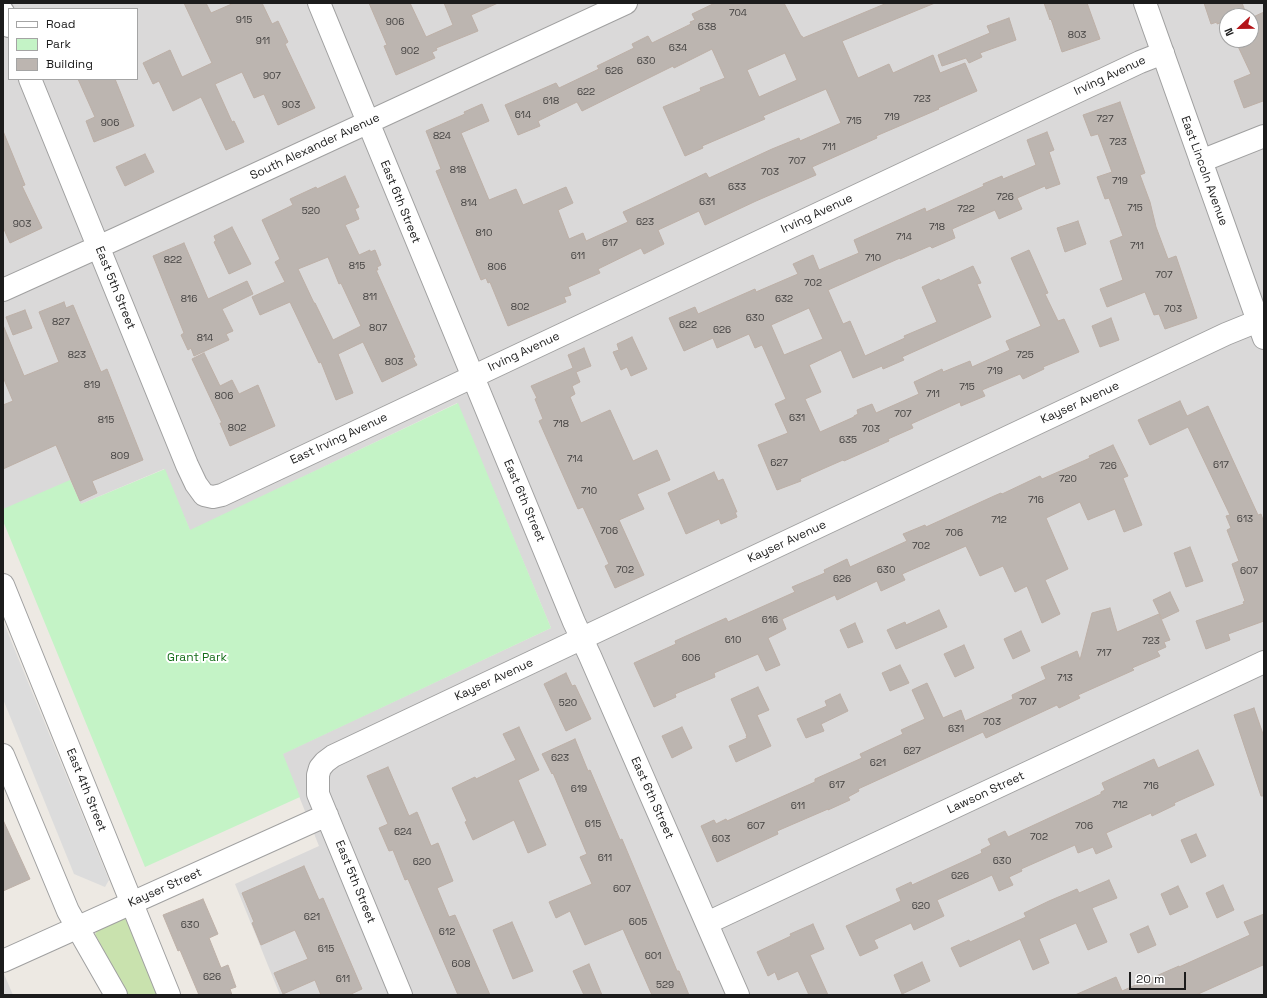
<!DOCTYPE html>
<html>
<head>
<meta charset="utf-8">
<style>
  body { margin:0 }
  #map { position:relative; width:1267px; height:998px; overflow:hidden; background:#ede9e3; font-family:"Space Grotesk",sans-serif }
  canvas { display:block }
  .frame { position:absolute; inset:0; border:4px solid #1c1c1c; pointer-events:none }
  .legend { position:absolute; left:8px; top:8px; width:130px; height:72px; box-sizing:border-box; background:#fff; border:1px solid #a4a4a4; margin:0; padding:5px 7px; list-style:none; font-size:12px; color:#1c1c1c }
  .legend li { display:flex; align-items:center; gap:8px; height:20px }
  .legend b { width:20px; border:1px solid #a4a4a4 }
  .north { position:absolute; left:1219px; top:8px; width:40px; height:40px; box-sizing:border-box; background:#fff; border:1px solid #a4a4a4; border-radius:50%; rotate:248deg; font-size:11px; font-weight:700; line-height:16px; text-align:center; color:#1c1c1c }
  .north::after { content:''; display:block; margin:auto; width:14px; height:18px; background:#b41418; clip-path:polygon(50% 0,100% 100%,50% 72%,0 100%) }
  .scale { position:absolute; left:1129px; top:972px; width:57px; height:18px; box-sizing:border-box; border:2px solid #1c1c1c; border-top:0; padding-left:5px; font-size:12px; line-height:14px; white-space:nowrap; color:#1c1c1c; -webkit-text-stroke:3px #fff; paint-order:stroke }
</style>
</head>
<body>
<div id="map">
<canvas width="1267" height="998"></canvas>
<div class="frame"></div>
<ul class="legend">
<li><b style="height:5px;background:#fff"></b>Road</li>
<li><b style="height:11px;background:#c4f3c6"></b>Park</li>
<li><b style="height:11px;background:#bcb5b0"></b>Building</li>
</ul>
<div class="north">N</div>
<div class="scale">20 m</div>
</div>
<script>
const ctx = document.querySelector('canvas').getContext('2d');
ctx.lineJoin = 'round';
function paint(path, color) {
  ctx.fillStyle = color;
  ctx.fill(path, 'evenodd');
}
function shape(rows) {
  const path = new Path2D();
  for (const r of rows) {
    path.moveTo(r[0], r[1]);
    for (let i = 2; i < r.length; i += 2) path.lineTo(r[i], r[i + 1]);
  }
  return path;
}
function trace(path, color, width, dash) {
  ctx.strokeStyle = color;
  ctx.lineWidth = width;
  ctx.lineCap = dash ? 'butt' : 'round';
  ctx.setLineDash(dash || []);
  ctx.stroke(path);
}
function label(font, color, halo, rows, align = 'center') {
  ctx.font = font + ' "Space Grotesk",sans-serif';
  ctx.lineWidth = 4;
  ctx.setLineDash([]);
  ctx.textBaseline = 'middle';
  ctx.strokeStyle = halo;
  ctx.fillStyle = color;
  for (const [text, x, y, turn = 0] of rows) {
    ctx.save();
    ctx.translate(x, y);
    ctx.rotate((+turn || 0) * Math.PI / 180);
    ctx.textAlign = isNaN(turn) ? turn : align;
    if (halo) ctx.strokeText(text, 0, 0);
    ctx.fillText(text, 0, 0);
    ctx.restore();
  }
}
paint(shape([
  [3,3,1264,3,1264,995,280,995,235,884,319,846,282,754,551,628,457,403,190,531,164,469,81,504,3,509],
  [9,9,137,9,137,79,9,79],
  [1227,16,1251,16,1251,40,1227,40],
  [3,973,4,974,13,995,3,995]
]), '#dad9d9');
paint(shape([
  [125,917,130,923,160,995,127,995,95,934,98,930]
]), '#c9e2ae');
paint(shape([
  [458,403,551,628,283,754,300,797,145,867,3,521,3,509,70,480,81,504,165,469,190,530]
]), '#c4f3c6');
paint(shape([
  [3,621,109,880,105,887,74,874,3,699]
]), '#dcdcdc');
const building = shape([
  [184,3,206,3,211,13,234,3,262,3,272,24,278,21,288,42,285,44,315,108,278,125,264,94,254,98,242,72,215,84,232,122,234,121,244,142,226,150,201,97,173,111,159,81,153,84,143,63,170,50,182,77,212,63,184,3],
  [369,3,410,3,426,37,453,25,444,3,498,3,471,15,478,31,436,48,437,50,432,52,435,58,396,75,384,46,387,45,369,3],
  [715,3,784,3,801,36,802,36,803,38,887,3,935,3,842,41,858,78,889,64,893,73,933,55,940,73,965,63,977,91,938,108,939,109,876,136,877,138,812,167,816,175,756,201,705,225,699,211,658,230,664,244,644,254,641,248,598,269,600,273,568,287,571,295,564,297,566,302,508,326,490,282,488,283,486,278,481,280,436,171,441,169,426,131,465,114,464,112,482,104,489,121,461,133,489,200,516,189,523,205,566,187,573,203,558,210,569,239,583,233,586,241,628,222,623,212,645,202,706,173,709,178,772,149,799,138,800,141,841,123,826,89,763,116,765,119,702,146,703,148,685,156,663,107,701,91,700,88,725,78,712,49,674,68,673,66,582,111,577,102,538,121,540,126,518,135,505,105,556,83,559,88,599,69,597,66,634,48,632,44,648,36,652,43,691,24,690,22,695,20,692,14,715,3],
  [785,53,797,80,759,97,747,70,785,53],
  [1044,3,1087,3,1100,39,1062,52,1051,19,1050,20,1044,3],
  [1204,3,1242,3,1247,16,1227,16,1227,22,1226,21,1217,24,1217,22,1211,24,1204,3],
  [1264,12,1264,103,1263,101,1244,108,1234,81,1251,74,1235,40,1251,40,1251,18,1264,12],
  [1009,18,1016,40,980,53,982,57,969,63,966,58,942,66,938,55,990,33,987,26,1009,18],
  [78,79,115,79,134,126,94,142,86,121,95,117,78,79],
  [1120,102,1145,173,1140,175,1150,202,1156,227,1168,259,1176,256,1197,318,1165,329,1159,314,1154,315,1145,292,1107,307,1100,289,1123,280,1110,241,1123,236,1109,198,1105,199,1097,177,1112,172,1098,134,1091,136,1083,115,1120,102],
  [3,131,25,185,22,186,42,228,10,243,3,227,3,131],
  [1047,132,1054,150,1049,152,1060,184,1046,189,1045,186,1017,198,1022,209,999,219,995,210,952,229,955,238,932,248,930,246,900,259,900,258,828,290,843,324,850,321,865,356,905,338,904,336,937,322,922,287,939,279,940,281,973,266,981,283,977,284,991,317,902,357,904,360,883,369,882,366,853,378,841,350,809,365,821,392,805,399,820,432,854,417,854,416,858,414,857,410,872,404,876,413,919,394,914,382,942,369,943,372,970,361,972,367,1010,350,1006,341,1041,326,1011,258,1029,250,1048,293,1045,294,1058,321,1064,319,1079,352,1043,367,1044,369,1023,379,1020,374,982,390,985,396,961,406,960,402,911,424,913,428,888,439,889,441,844,461,843,460,800,479,801,481,777,490,758,445,788,433,775,404,786,399,762,345,755,348,749,334,717,348,713,338,684,351,669,318,695,307,698,314,755,289,756,292,798,274,793,264,813,255,819,270,859,253,854,240,925,208,926,212,984,186,983,184,1002,176,1003,179,1036,165,1027,140,1047,132],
  [809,308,823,339,784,355,771,325,809,308],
  [145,154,154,172,125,186,116,167,145,154],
  [345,176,359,207,355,209,359,219,345,225,359,255,370,250,370,252,375,250,381,265,377,267,378,270,376,270,415,357,413,358,417,365,382,382,363,342,338,354,353,393,336,400,321,362,319,363,290,302,260,315,252,297,285,282,275,262,280,259,262,220,293,205,290,199,316,187,317,189,345,176],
  [328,257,339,284,341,283,361,326,333,340,315,303,314,303,298,269,328,257],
  [1078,221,1086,244,1065,252,1057,228,1078,221],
  [232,227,251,264,229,274,214,242,216,241,214,236,232,227],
  [184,243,208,299,247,281,253,294,222,309,233,331,226,334,229,340,194,356,191,348,188,350,181,335,184,333,153,256,184,243],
  [64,302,66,308,73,305,101,372,107,369,143,460,92,481,97,493,80,501,56,445,3,469,3,405,13,401,3,377,3,325,24,376,59,362,39,312,64,302],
  [25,310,32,328,13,335,6,317,25,310],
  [1111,318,1119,340,1100,347,1092,326,1111,318],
  [632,337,647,369,631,376,627,367,621,370,613,352,619,350,617,344,632,337],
  [584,348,591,366,576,372,580,382,572,386,575,394,570,397,581,423,610,410,633,461,657,450,670,480,637,494,644,509,619,520,644,575,615,588,605,566,609,564,583,507,578,509,539,421,543,419,535,399,537,398,531,386,573,368,568,355,584,348],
  [204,353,220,386,232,380,239,394,258,385,275,426,230,446,220,423,222,423,192,359,204,353],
  [1180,401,1187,416,1208,406,1258,515,1261,514,1264,523,1264,621,1228,634,1230,640,1206,649,1196,621,1244,604,1243,602,1245,601,1232,564,1239,561,1227,530,1231,528,1226,516,1230,515,1188,427,1150,445,1138,420,1180,401],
  [1113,445,1128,476,1123,478,1142,525,1124,532,1115,509,1088,520,1080,502,1046,518,1068,569,1045,580,1060,614,1042,623,1027,586,1015,592,1003,566,980,576,966,546,902,574,905,580,881,591,877,581,837,600,835,595,782,619,786,629,768,638,780,665,766,671,758,654,714,673,715,677,675,694,676,697,654,707,634,663,676,644,675,641,726,618,728,622,795,592,792,587,825,573,824,570,847,559,850,567,907,541,903,534,925,525,926,527,994,496,1001,493,1002,494,1040,476,1042,479,1090,458,1089,456,1113,445],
  [714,472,718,481,723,479,737,512,735,512,737,517,721,524,719,519,717,520,686,534,668,493,714,472],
  [1190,547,1203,581,1186,587,1174,553,1190,547],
  [1170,592,1179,611,1162,619,1153,600,1170,592],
  [1110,608,1117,632,1159,614,1170,640,1164,642,1166,647,1157,651,1160,656,1132,668,1134,670,1078,695,1080,698,1059,708,1057,705,986,738,983,732,858,789,859,791,848,797,850,800,828,810,828,809,777,831,778,834,717,862,701,826,714,820,716,824,726,819,727,821,815,782,815,779,862,758,860,754,903,734,901,730,925,719,912,690,927,683,943,718,961,710,965,721,1013,699,1012,695,1046,679,1041,667,1077,651,1080,660,1092,613,1110,608],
  [939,610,947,627,896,649,887,630,905,622,906,625,939,610],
  [855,623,863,642,848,648,840,630,855,623],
  [1021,631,1030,651,1013,659,1004,639,1021,631],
  [964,645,974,668,955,677,944,654,964,645],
  [900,665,909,683,890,691,882,673,900,665],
  [566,673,572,686,575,685,591,719,566,731,544,684,566,673],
  [758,687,769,710,757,715,771,746,736,762,729,746,747,738,746,736,747,736,731,699,758,687],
  [840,694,848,711,821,724,824,731,806,738,797,719,827,706,825,701,840,694],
  [1254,708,1264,737,1264,796,1261,796,1234,715,1254,708],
  [519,727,539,770,518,780,546,845,528,853,514,820,473,840,465,822,467,821,452,788,475,777,476,779,516,760,503,734,519,727],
  [682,727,692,748,672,758,662,736,682,727],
  [575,739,588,771,590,770,620,840,622,839,677,971,679,971,689,995,652,995,623,929,585,945,570,911,556,918,549,902,592,884,580,857,587,854,553,773,552,774,542,754,575,739],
  [1198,750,1214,785,1174,803,1175,805,1152,816,1151,813,1106,833,1112,847,1096,854,1093,847,1078,853,1075,845,1021,869,1022,871,1009,877,1013,885,999,891,992,875,937,900,944,916,914,930,911,923,874,940,878,948,860,956,846,926,901,901,896,889,911,882,912,885,982,853,981,850,991,845,988,839,1005,831,1008,837,1101,794,1101,792,1105,790,1102,783,1154,759,1158,768,1198,750],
  [388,767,409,816,417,812,431,846,438,843,453,881,437,888,449,917,455,915,490,995,458,995,408,879,405,880,393,850,389,851,379,828,388,824,367,776,388,767],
  [3,820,30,879,3,891,3,820],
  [1196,834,1206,856,1191,863,1181,840,1196,834],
  [304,866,319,900,323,898,362,989,349,995,321,995,315,980,283,994,274,973,308,959,295,930,261,945,252,923,254,922,242,893,304,866],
  [1109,880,1117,898,1092,908,1107,942,1088,950,1076,923,1039,939,1049,963,1033,970,1020,939,960,967,951,948,969,940,970,942,1026,917,1024,913,1049,901,1077,889,1079,893,1109,880],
  [1223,885,1234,910,1217,918,1206,893,1223,885],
  [1178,886,1188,907,1170,915,1161,894,1178,886],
  [203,899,218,934,209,938,221,968,228,965,236,987,230,989,232,995,199,995,180,950,178,951,163,915,203,899],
  [1264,914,1264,967,1263,965,1196,995,1075,995,1116,977,1122,991,1179,966,1179,967,1250,935,1244,922,1264,914],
  [512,922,533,971,513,979,493,930,512,922],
  [813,924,824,949,810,955,828,995,809,995,798,971,778,980,775,972,768,976,757,952,791,936,790,934,813,924],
  [1148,926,1156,945,1138,953,1130,934,1148,926],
  [922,962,930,981,902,994,894,975,922,962],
  [589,964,602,995,584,995,573,971,589,964]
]);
paint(building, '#bcb5b0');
trace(building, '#bdb0a7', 1);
const minor = shape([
  [319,3,574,622,590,656,738,995],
  [3,12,9,26],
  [30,79,187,465,196,484,204,495,213,497,222,495,1140,62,1163,53],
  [1201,161,1264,136],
  [3,290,118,238,626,3],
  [707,923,1264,662],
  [3,961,327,815],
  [401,995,318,794,318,775,320,768,325,762,333,756,1226,334,1258,321]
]);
const tertiary = shape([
  [1145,3,1264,338],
  [3,585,169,995],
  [3,755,68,911,116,995]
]);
trace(minor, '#a0a0a0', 24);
trace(tertiary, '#a0a0a0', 24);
trace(minor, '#fff', 22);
trace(tertiary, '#fff', 22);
label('10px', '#444241', null, [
  ["704",738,13],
  ["915",244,20],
  ["906",395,22],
  ["638",707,27],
  ["803",1077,35],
  ["911",263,41],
  ["634",678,48],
  ["902",410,51],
  ["630",646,61],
  ["626",614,71],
  ["907",272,76],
  ["622",586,92],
  ["723",922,99],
  ["618",551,101],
  ["903",291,105],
  ["614",523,115],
  ["719",892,117],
  ["727",1105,119],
  ["715",854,121],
  ["906",110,123],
  ["824",442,136],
  ["723",1118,142],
  ["711",829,147],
  ["707",797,161],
  ["818",458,170],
  ["703",770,172],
  ["719",1120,181],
  ["633",737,187],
  ["726",1005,197],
  ["631",707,202],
  ["814",469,203],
  ["715",1135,208],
  ["722",966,209],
  ["520",311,211],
  ["623",645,222],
  ["903",22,224],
  ["718",937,227],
  ["810",484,233],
  ["714",904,237],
  ["617",610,243],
  ["711",1137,246],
  ["611",578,256],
  ["710",873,258],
  ["822",173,260],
  ["815",357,266],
  ["806",497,267],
  ["707",1164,275],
  ["702",813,283],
  ["811",370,297],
  ["816",189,299],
  ["632",784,299],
  ["802",520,307],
  ["703",1173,309],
  ["630",755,318],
  ["827",61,322],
  ["622",688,325],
  ["807",378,328],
  ["626",722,330],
  ["814",205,338],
  ["823",77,355],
  ["725",1025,355],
  ["803",394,362],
  ["719",995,371],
  ["819",92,385],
  ["715",967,387],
  ["711",933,394],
  ["806",224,396],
  ["707",903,414],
  ["631",797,418],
  ["815",106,420],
  ["718",561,424],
  ["802",237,428],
  ["703",871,429],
  ["635",848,440],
  ["809",120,456],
  ["714",575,459],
  ["627",779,463],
  ["617",1221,465],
  ["726",1108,466],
  ["720",1068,479],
  ["710",589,491],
  ["716",1036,500],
  ["613",1245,519],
  ["712",999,520],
  ["706",609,531],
  ["706",954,533],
  ["702",921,546],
  ["702",625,570],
  ["630",886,570],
  ["607",1249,571],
  ["626",842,579],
  ["616",770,620],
  ["610",733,640],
  ["723",1151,641],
  ["717",1104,653],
  ["606",691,658],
  ["713",1065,678],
  ["707",1028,702],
  ["520",568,703],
  ["703",992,722],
  ["631",956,729],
  ["627",912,751],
  ["623",560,758],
  ["621",878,763],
  ["617",837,785],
  ["716",1151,786],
  ["619",579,789],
  ["712",1120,805],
  ["611",798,806],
  ["615",593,824],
  ["607",756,826],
  ["706",1084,826],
  ["624",403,832],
  ["702",1039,837],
  ["603",721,839],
  ["611",605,858],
  ["630",1002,861],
  ["620",422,862],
  ["626",960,876],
  ["607",622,889],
  ["620",921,906],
  ["621",312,917],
  ["605",638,922],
  ["630",190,925],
  ["612",447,932],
  ["615",326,949],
  ["601",653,956],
  ["608",461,964],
  ["626",212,977],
  ["611",343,979],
  ["529",665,985]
]);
label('12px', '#1c1c1c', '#fff', [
  ["Irving Avenue",1110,76,-25],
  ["South Alexander Avenue",315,147,-25],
  ["East Lincoln Avenue",1204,171,70],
  ["East 6th Street",400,202,68],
  ["Irving Avenue",817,214,-25],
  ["East 5th Street",115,288,68],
  ["Irving Avenue",524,352,-25],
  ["Kayser Avenue",1080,403,-25],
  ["East Irving Avenue",339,439,-25],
  ["East 6th Street",524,501,67],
  ["Kayser Avenue",787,542,-25],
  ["Kayser Avenue",494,680,-25],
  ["East 4th Street",86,790,68],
  ["Lawson Street",986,793,-25],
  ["East 6th Street",652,798,66],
  ["East 5th Street",355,882,68],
  ["Kayser Street",165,888,-24]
]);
label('12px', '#166e1b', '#fff', [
  ["Grant Park",197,658]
]);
</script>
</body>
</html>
